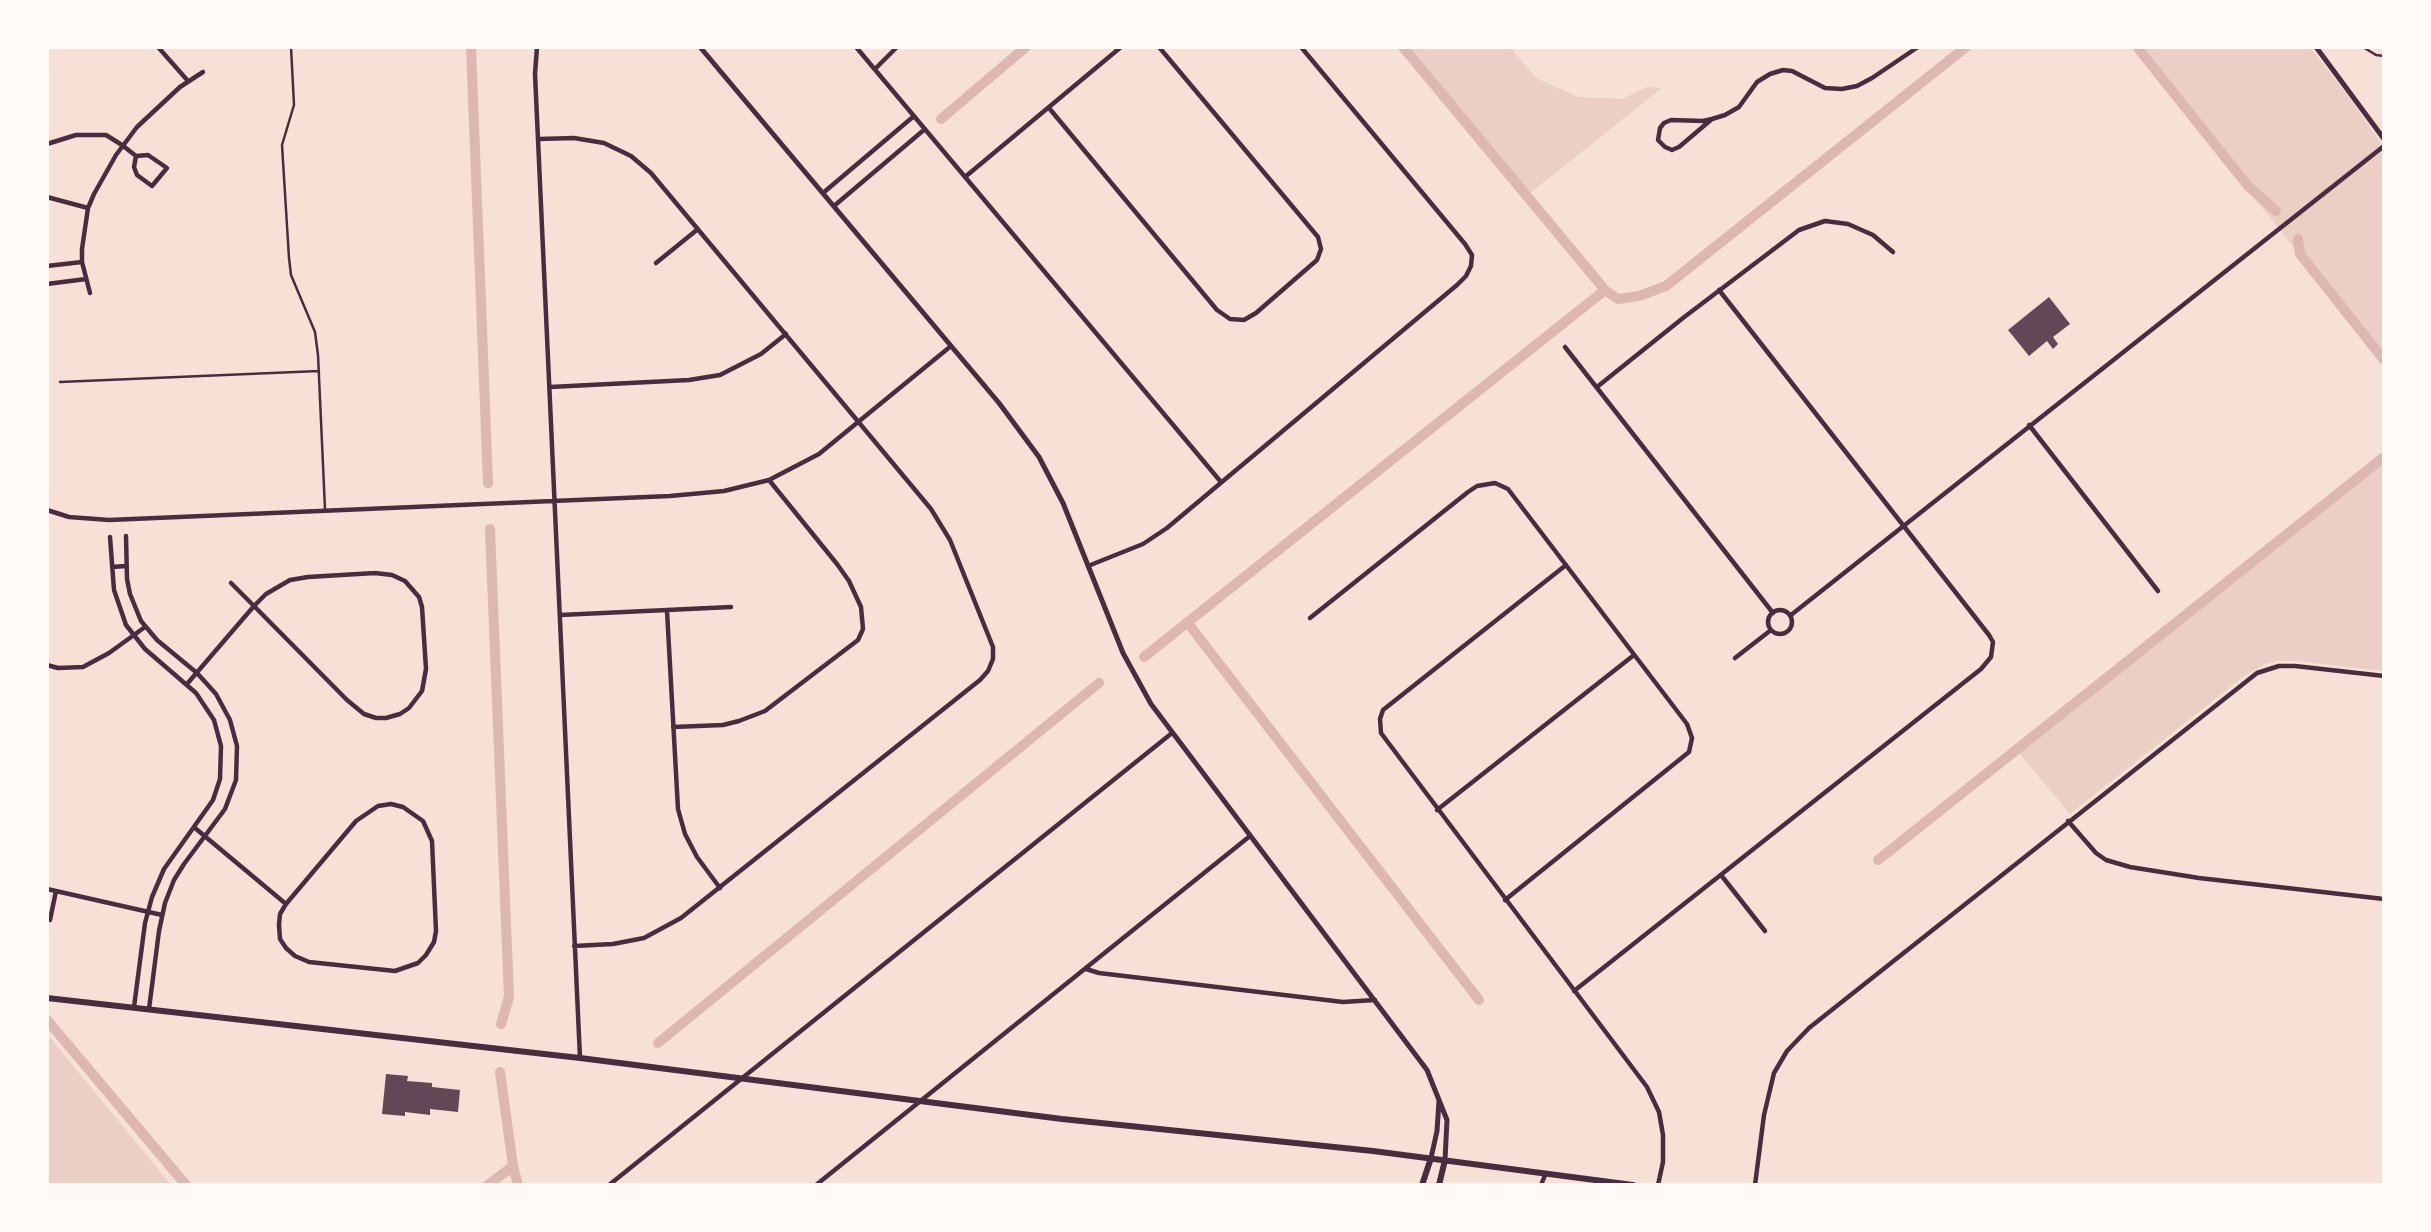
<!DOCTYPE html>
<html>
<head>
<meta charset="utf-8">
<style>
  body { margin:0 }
  #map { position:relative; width:2431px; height:1232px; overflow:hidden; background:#f7e1d7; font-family:Merriweather,serif }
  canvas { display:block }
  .frame { position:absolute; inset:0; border:49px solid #fffaf5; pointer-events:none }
</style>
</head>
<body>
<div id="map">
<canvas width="2431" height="1232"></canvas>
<div class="frame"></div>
</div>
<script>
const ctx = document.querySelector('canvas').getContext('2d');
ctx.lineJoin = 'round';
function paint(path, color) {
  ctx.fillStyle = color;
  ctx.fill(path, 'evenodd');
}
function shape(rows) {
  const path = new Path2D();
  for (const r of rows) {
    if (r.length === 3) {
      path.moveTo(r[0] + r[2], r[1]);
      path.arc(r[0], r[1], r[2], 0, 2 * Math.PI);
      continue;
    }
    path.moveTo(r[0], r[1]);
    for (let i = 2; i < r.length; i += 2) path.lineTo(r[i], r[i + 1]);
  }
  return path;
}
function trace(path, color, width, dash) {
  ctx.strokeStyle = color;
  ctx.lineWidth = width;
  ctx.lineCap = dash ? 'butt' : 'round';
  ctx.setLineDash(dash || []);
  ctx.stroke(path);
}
paint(shape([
  [1399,47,1510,47,1536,78,1578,97,1622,99,1647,87,1662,88,1524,198],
  [2131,47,2310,47,2354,104,2384,148,2384,364,2281,231],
  [2384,462,2384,671,2296,661,2278,661,2265,664,2243,677,2070,814,2018,752],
  [47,1034,171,1185,47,1185]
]), '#ebcfc5');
trace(shape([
  [471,47,488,483],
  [1403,47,1605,290,1618,299,1639,296,1666,286,1966,47],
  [2137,47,2248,186,2276,211],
  [941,119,1026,47],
  [2298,239,2300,254,2384,360],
  [490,529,509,997,501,1024],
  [1187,622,1479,1000],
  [1144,657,1605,290],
  [1878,860,2384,457],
  [47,1020,186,1185],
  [658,1043,1099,683],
  [500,1072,513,1166,518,1185],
  [488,1185,513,1166]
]), '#dcb8b0', 10);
paint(shape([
  [2049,297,2070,324,2053,337,2058,344,2053,349,2047,341,2029,356,2008,330],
  [386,1074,408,1076,407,1081,432,1083,432,1087,460,1090,458,1112,430,1109,430,1115,405,1112,405,1116,382,1114]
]), '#644757');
trace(shape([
  [291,47,294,105,282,145,289,258,291,275,315,332,318,355,325,509],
  [2363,47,2376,55,2384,56],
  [60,382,319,371]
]), '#4a2c40', 2.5);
trace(shape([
  [158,47,188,81],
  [537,47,535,74,580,1058],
  [856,47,1221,482],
  [875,69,897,47],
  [1049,108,1217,310,1230,319,1244,320,1256,313,1317,260,1321,249,1318,237,1159,47],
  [1712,119,1679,147,1672,150,1665,147,1658,140,1660,128,1664,123,1671,120,1703,121,1712,119,1725,115,1739,107,1757,82,1770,74,1783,70,1792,71,1825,88,1842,89,1857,86,1872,78,1918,47],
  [539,139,574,138,604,143,631,156,651,173,931,509,950,540,993,647,993,659,988,671,980,680,681,918,644,938,613,944,574,946],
  [47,144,76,135,106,135,122,145,136,156],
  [148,155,167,168,152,186,137,175,134,167,136,156,148,155],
  [965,177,1121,47],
  [823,193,914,116],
  [47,197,88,208],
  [834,206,925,129],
  [656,263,698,229],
  [47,266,82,262],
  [47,284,86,279],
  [90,293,82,262,82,249,88,208,94,194,116,155,137,127,180,87,203,72],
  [1565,347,1773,613],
  [550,387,689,380,720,375,761,354,786,334],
  [1597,387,1683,318,1799,230,1825,221,1848,224,1873,235,1893,252],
  [2029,425,2158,591],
  [47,510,69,517,109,520,670,496,724,491,769,480,819,454,951,346],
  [126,536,127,579,130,594,141,621,157,640,197,673,216,694,230,720,237,746,236,780,225,809,184,864,174,880,165,903,159,931,149,1009],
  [110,537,114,590,126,625,145,649,196,693,214,720,221,746,220,779,213,800,164,869,152,897,145,923,134,1007],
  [1566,565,1383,710,1380,719,1381,733,1647,1087,1659,1112,1663,1135,1663,1162,1658,1185],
  [1088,566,1143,544,1167,528,1457,285,1466,276,1471,266,1472,255,1465,244,1301,47],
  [112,567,126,566],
  [375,573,392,575,405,581,419,597,422,607,426,669,422,691,409,708,400,714,386,718,376,718,364,714,347,700,254,606,266,594,290,580,308,577,375,573],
  [1780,622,12],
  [667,611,678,809,685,834,697,857,720,888],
  [560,615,731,607],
  [1791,615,2384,146],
  [1310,618,1468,492,1477,486,1495,483,1508,489,1687,724,1692,738,1689,752,1505,900],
  [1735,658,1771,630],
  [47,665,58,668,83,667,109,653,145,627],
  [187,684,254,606,231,583],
  [673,727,723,725,739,721,765,711,858,640,863,629,861,607,849,581,837,564,769,480],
  [391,804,403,807,423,821,432,841,436,931,434,942,426,955,418,963,395,971,309,962,295,956,286,948,280,939,279,925,280,914,286,904,356,821,378,806,391,804],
  [1437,810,1634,655],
  [2068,821,2096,853,2106,860,2130,867,2199,878,2384,899],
  [195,828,286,904],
  [1721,875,1765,931],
  [47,889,162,915],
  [50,920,56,891],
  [1086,969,1099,973,1343,1002,1375,1000],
  [1574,991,1981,669,1991,657,1993,642,1989,635,1719,290],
  [609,1185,1172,733],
  [816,1185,1250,836],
  [1541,1185,1546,1173],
  [1755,1185,1764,1115,1774,1073,1787,1051,1809,1028,2257,673,2279,666,2295,666,2384,676]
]), '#4a2c40', 4.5);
trace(shape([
  [700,47,999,403,1039,457,1063,503,1123,653,1151,704,1427,1070,1447,1120,1445,1160],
  [2316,47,2384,139],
  [1431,1158,1437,1131,1439,1101]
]), '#4a2c40', 5);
trace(shape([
  [47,998,580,1058,1062,1119,1373,1151,1633,1185],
  [1422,1185,1431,1158],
  [1439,1185,1445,1160]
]), '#4a2c40', 6);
</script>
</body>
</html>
